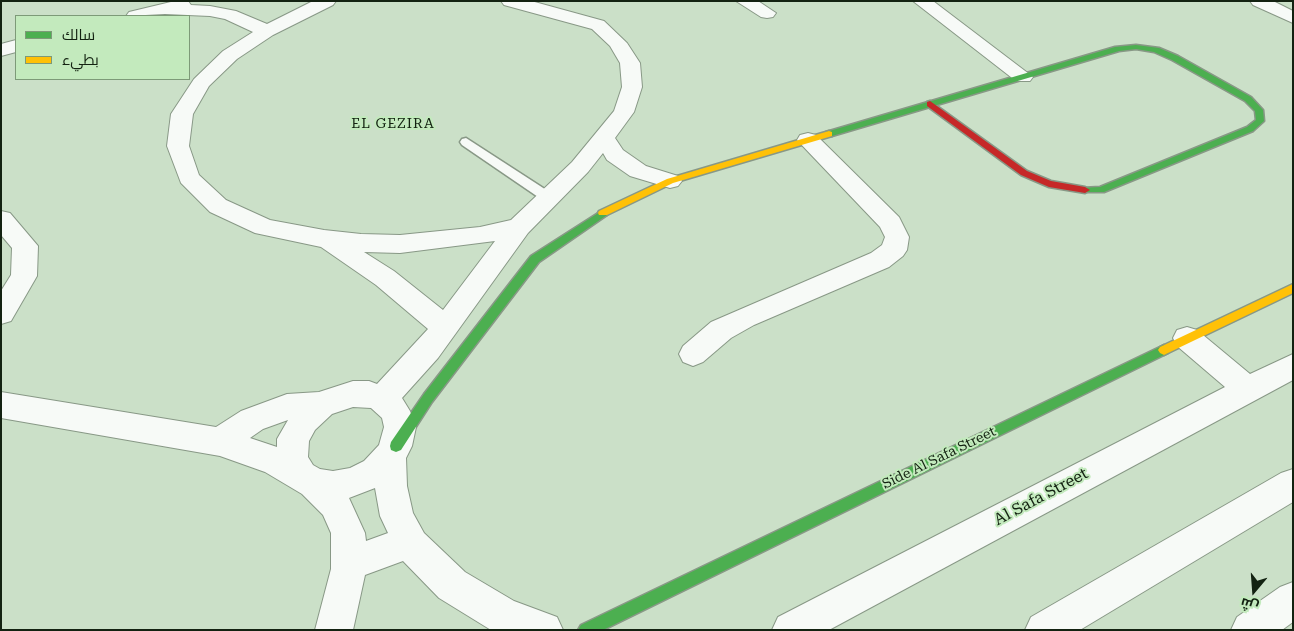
<!DOCTYPE html>
<html>
<head>
<meta charset="utf-8">
<style>
  body { margin:0 }
  #map { position:relative; width:1294px; height:631px; overflow:hidden; background:#cbe0c8; font-family:"Roboto Serif",Cairo,serif }
  canvas { display:block }
  .frame { position:absolute; inset:0; border:2px solid #132211; pointer-events:none }
  .legend { position:absolute; left:15px; top:15px; width:175px; height:65px; box-sizing:border-box; background:#c3eabd; border:1px solid #7d9a78; margin:0; padding:6px 9px; list-style:none; font-size:15px; color:#132211 }
  .legend li { display:flex; align-items:center; gap:10px; height:25px }
  .legend b { width:25px; border:1px solid #7d9a78 }
  .north { position:absolute; left:1229px; top:566px; width:50px; height:50px; -webkit-text-stroke:4px #c3eabd; paint-order:stroke; rotate:198deg; font-size:14px; font-weight:700; line-height:20px; text-align:center; color:#132211 }
  .north::after { content:''; display:block; margin:auto; width:18px; height:22px; background:#132211; clip-path:polygon(50% 0,100% 100%,50% 72%,0 100%) }
</style>
</head>
<body>
<div id="map">
<canvas width="1294" height="631"></canvas>
<div class="frame"></div>
<ul class="legend">
<li><b style="height:6px;background:#4caf50"></b>سالك</li>
<li><b style="height:6px;background:#ffc107"></b>بطيء</li>
</ul>
<div class="north">ش</div>
</div>
<script>
const ctx = document.querySelector('canvas').getContext('2d');
ctx.lineJoin = 'round';
function shape(rows) {
  const path = new Path2D();
  for (const r of rows) {
    path.moveTo(r[0], r[1]);
    for (let i = 2; i < r.length; i += 2) path.lineTo(r[i], r[i + 1]);
  }
  return path;
}
function trace(path, color, width, dash) {
  ctx.strokeStyle = color;
  ctx.lineWidth = width;
  ctx.lineCap = dash ? 'butt' : 'round';
  ctx.setLineDash(dash || []);
  ctx.stroke(path);
}
function paint(path, color) {
  ctx.fillStyle = color;
  ctx.fill(path, 'evenodd');
}
function label(font, color, halo, rows, align = 'center') {
  ctx.font = font + ' "Roboto Serif",serif';
  ctx.lineWidth = 4;
  ctx.setLineDash([]);
  ctx.textBaseline = 'middle';
  ctx.strokeStyle = halo;
  ctx.fillStyle = color;
  for (const [text, x, y, turn = 0] of rows) {
    ctx.save();
    ctx.translate(x, y);
    ctx.rotate((+turn || 0) * Math.PI / 180);
    ctx.textAlign = isNaN(turn) ? turn : align;
    if (halo) ctx.strokeText(text, 0, 0);
    ctx.fillText(text, 0, 0);
    ctx.restore();
  }
}
const lane = shape([
  [466,138,554,195,555,198,554,201,544,201,462,145,460,142,462,139,466,138]
]);
const street = shape([
  [175,1,188,1,191,5,210,6,236,11,267,24,313,1,336,1,333,5,273,35,237,59,209,86,193,114,189,146,199,175,226,200,270,220,324,230,361,234,400,235,480,227,511,220,572,162,614,111,622,87,620,63,610,46,592,29,504,5,501,1,531,1,604,21,627,43,640,63,642,87,634,112,615,138,623,150,646,166,678,176,682,181,678,186,670,188,630,176,607,160,603,153,588,172,528,233,438,358,402,398,410,411,416,427,412,446,406,458,407,486,413,513,424,533,465,572,514,601,557,617,563,630,491,630,439,598,403,561,365,575,353,630,315,630,331,569,331,533,323,515,302,494,265,472,220,456,1,418,1,392,216,427,241,411,287,394,319,392,353,381,369,381,377,384,428,329,376,285,321,247,255,233,210,212,181,183,167,146,171,114,194,79,223,51,253,32,225,19,210,16,165,14,126,16,129,12,175,1],
  [495,241,443,310,394,271,364,252,400,253,495,241],
  [353,407,371,408,382,418,384,427,379,445,364,461,350,468,333,471,320,469,313,465,308,457,309,441,315,430,332,414,353,407],
  [288,420,277,439,277,447,250,438,263,429,288,420],
  [375,488,380,516,388,533,366,541,365,533,349,498,375,488],
  [736,1,758,1,776,13,773,17,767,18,761,17,736,1],
  [913,1,933,1,1033,77,1030,81,1016,81,913,1],
  [1250,1,1273,1,1293,11,1293,23,1253,5,1250,1],
  [16,40,16,52,1,56,1,44,16,40],
  [808,133,816,135,899,217,909,237,907,250,903,256,889,267,754,325,731,338,703,362,693,366,683,362,679,354,683,346,711,322,871,253,882,245,885,237,880,227,797,140,800,135,808,133],
  [1,211,10,213,38,246,37,276,11,321,1,324,1,291,11,275,12,248,1,235,1,211],
  [1187,327,1197,330,1250,374,1293,354,1293,380,829,630,772,630,778,617,1225,387,1177,346,1173,338,1177,330,1187,327],
  [1293,469,1293,502,1080,630,1025,630,1031,617,1281,473,1293,469],
  [1293,582,1293,622,1282,630,1231,630,1237,617,1280,587,1293,582]
]);
const fast = shape([
  [1136,45,1159,48,1178,56,1251,97,1263,110,1264,121,1253,131,1104,192,1082,192,1080,190,1082,188,1100,187,1247,127,1256,120,1255,111,1245,101,1172,60,1154,52,1136,49,1119,51,832,136,826,136,825,134,826,132,1115,47,1136,45],
  [603,210,608,213,607,215,539,262,432,402,401,450,396,452,391,450,390,446,391,442,424,394,531,256,603,210],
  [1164,345,1168,347,1170,350,1168,353,603,630,578,630,581,625,1164,345]
]);
const slow = shape([
  [829,131,832,132,832,136,673,183,607,215,599,215,598,213,599,211,667,179,829,131],
  [1293,284,1293,293,1168,353,1164,355,1160,353,1158,350,1160,347,1293,284]
]);
const jam = shape([
  [930,101,1027,171,1051,181,1085,187,1090,190,1085,193,1049,187,1021,175,927,106,927,102,930,101]
]);
trace(lane, '#889886', 3);
trace(street, '#889886', 2);
trace(fast, '#889886', 3);
trace(slow, '#889886', 3);
trace(jam, '#889886', 3);
paint(lane, '#f7faf7');
paint(street, '#f7faf7');
paint(fast, '#4caf50');
paint(slow, '#ffc107');
paint(jam, '#c62828');
ctx.letterSpacing = '1px';
label('14px', '#132211', '#c3eabd', [
  ["EL GEZIRA",393,124]
]);
ctx.letterSpacing = '0px';
label('14px', '#132211', '#c3eabd', [
  ["Side Al Safa Street",939,458,-26]
]);
label('16px', '#132211', '#c3eabd', [
  ["Al Safa Street",1041,497,-28]
]);
</script>
</body>
</html>
